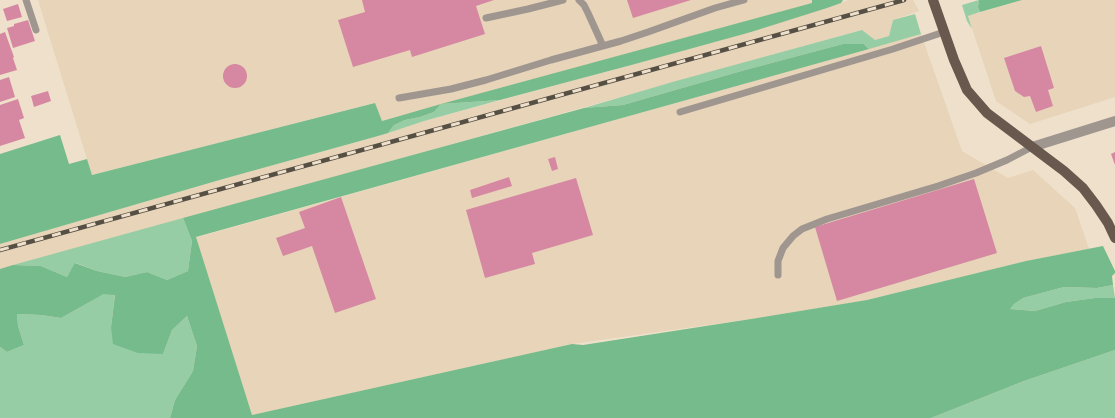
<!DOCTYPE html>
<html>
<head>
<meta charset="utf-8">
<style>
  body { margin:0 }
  canvas { display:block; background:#eee0ca }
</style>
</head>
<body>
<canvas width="1115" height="418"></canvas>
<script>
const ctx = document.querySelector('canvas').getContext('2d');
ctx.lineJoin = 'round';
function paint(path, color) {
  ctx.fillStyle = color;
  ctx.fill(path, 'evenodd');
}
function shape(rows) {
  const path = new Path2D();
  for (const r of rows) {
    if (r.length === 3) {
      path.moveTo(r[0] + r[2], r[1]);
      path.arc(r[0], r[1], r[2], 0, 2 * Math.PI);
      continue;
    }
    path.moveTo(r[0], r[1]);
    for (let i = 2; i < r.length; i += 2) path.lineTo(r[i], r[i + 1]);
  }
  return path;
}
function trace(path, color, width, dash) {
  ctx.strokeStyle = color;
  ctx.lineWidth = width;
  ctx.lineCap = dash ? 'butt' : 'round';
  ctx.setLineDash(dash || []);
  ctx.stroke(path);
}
paint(shape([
  [38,0,812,0,813,3,381,121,374,103,92,175],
  [849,0,913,0,919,11,893,20,889,36,875,40,861,30,0,270,0,244,223,179,378,136,424,121,635,64,827,8],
  [1022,0,1115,0,1115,97,1030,124,996,101,968,16],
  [921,34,962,151,1008,178,1033,170,1075,208,1089,249,1026,261,867,300,751,319,572,344,252,415,195,238]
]), '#e7d4b9');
paint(shape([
  [979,0,978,7,980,12,968,16,972,29,967,21,962,5],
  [915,14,921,34,869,49,864,44,843,44,745,70,623,105,584,108,676,81,862,30,875,40,889,36,893,20],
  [500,100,424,121,388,133,394,125,405,120,420,117,434,112,441,104],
  [183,218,192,241,188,271,167,280,147,272,125,277,97,271,76,263,67,277,41,266,13,265],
  [1113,285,1115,298,1095,298,1066,302,1035,311,1010,309,1014,304,1023,298,1064,287,1097,288],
  [104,294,115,294,111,327,163,354,172,330,187,316,197,346,193,371,175,400,170,418,0,418,0,347,7,352,24,345,18,326,17,314,41,315,61,318],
  [1115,350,1115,418,931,418,1024,381]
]), '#96cda5');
paint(shape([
  [812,0,843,0,841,3,827,8,751,32,635,64,500,100,441,104,434,112,420,117,405,120,394,125,388,133,378,136,223,179,0,244,0,154,60,135,69,164,87,159,92,175,375,103,382,121,441,104,812,3],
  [979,0,1022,0,980,12,978,7],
  [843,44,864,44,869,49,196,237,252,415,572,344,583,345,751,319,867,300,1026,261,1103,246,1115,271,1115,273,1112,276,1113,285,1097,288,1064,287,1023,298,1014,304,1010,309,1035,311,1066,302,1095,298,1115,298,1115,350,1024,381,931,418,170,418,175,400,193,371,197,346,187,316,172,330,163,354,138,353,113,344,111,327,115,295,104,294,61,318,41,315,17,314,18,326,24,345,7,352,0,347,0,269,13,265,41,266,67,277,75,263,97,271,125,277,147,272,167,280,188,271,192,241,183,218,584,108,623,105,745,70]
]), '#76bb8b');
paint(shape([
  [362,0,494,0,476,6,485,34,412,57,410,50,353,67,338,20,365,12],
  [627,0,691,0,633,18],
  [18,4,22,17,7,21,3,9],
  [28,20,35,41,13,48,7,28,14,26,14,24],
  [5,32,14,57,13,58,17,70,0,75,0,34],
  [1041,46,1054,88,1048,90,1053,106,1036,112,1030,96,1024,97,1015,91,1004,58],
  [235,76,12],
  [9,77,15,97,0,102,0,80],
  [48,91,51,101,34,107,31,96],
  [18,99,24,118,19,120,25,138,0,146,0,105],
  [1115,152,1115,165,1111,154],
  [555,157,558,169,552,171,548,159],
  [509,177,512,186,472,198,470,190],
  [576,178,593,235,532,253,535,264,485,278,466,210],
  [974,179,997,253,837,301,815,227],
  [341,197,376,299,335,313,312,246,283,256,276,238,305,228,299,212]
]), '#d688a2');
trace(shape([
  [26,0,36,30],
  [579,0,584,5,588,13,603,46],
  [486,18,528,9,563,0],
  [399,98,451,89,486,80,551,60,621,41,648,32,715,8,744,0],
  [680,112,893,49,944,32],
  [778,275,778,261,783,248,793,236,802,229,827,219,938,186,976,173,1007,160,1032,147]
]), '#a09690', 7);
trace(shape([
  [1032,147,1115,121]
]), '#a09690', 10);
trace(shape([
  [933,0,954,60,967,90,987,113,1064,171,1083,188,1096,205,1108,223,1115,238]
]), '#69584d', 10);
const rail = shape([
  [0,250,904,0]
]);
trace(rail, '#564f44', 4.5);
trace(rail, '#eee0ca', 3, [9]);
</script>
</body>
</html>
